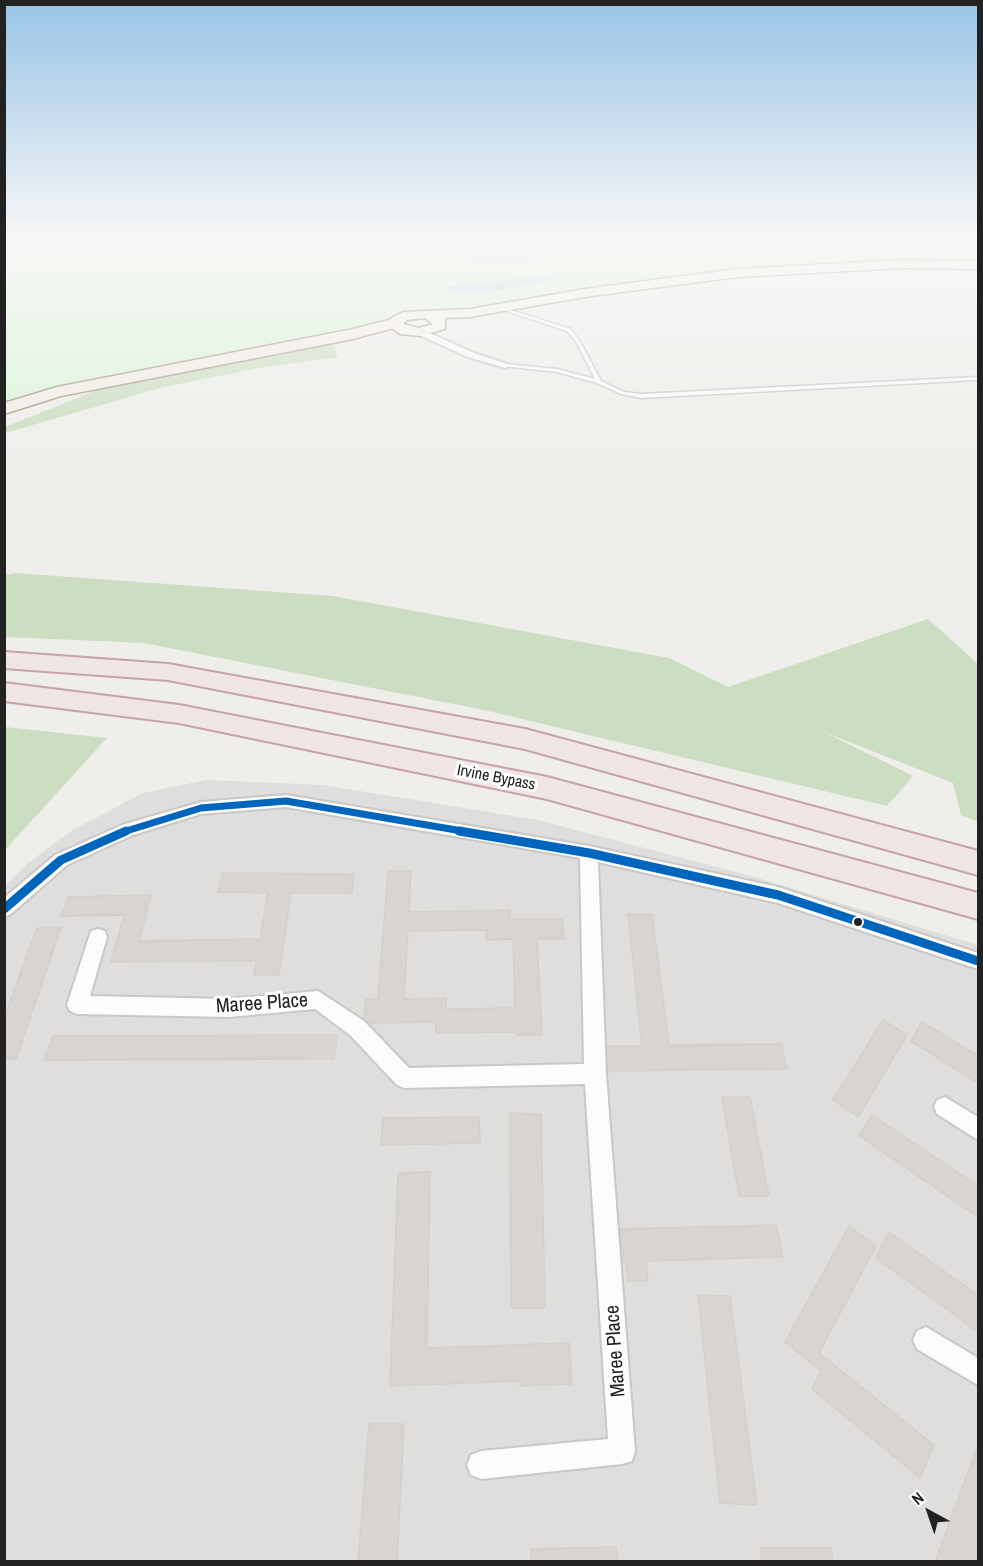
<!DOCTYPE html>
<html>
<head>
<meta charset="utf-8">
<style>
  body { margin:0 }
  #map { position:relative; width:983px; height:1566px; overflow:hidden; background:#f0eeeb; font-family:"Archivo Narrow",sans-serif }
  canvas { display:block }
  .frame { position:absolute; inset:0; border:6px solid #222; pointer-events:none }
  .north { position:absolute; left:899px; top:1482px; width:60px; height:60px; -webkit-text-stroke:4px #fff; paint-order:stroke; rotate:320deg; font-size:16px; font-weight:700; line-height:24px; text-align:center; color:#222 }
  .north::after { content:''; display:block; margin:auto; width:21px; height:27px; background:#222; clip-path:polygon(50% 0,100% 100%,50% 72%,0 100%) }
</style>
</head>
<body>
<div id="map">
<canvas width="983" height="1566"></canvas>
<div class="frame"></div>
<div class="north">N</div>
</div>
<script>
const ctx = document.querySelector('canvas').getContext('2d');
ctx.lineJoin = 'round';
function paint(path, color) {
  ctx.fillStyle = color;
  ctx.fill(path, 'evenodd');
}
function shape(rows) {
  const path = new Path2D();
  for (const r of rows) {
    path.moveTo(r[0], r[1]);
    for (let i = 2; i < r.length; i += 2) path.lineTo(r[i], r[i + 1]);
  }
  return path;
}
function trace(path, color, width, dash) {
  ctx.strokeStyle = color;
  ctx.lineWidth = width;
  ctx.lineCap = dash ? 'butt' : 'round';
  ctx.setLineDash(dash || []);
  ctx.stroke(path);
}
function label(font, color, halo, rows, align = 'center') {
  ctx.font = font + ' "Archivo Narrow",sans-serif';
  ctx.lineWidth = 6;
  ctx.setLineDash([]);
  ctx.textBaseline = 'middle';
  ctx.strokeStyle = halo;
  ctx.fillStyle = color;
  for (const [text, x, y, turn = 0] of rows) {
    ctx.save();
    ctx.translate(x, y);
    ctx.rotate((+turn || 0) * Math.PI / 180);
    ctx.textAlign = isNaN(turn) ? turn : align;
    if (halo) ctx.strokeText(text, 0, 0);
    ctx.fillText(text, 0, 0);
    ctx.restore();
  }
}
paint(shape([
  [206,780,323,785,538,820,751,876,978,945,978,1561,5,1562,5,886,27,864,71,831,143,793]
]), '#dfdedc');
paint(shape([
  [334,342,338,357,259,368,164,387,5,433,5,427,107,386],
  [15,573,333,596,669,658,728,687,928,619,978,664,978,822,961,815,953,783,824,732,913,776,887,806,484,710,144,643,5,637,5,575],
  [5,727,107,738,5,850,4,727]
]), '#cbdec1');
paint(shape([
  [4,241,978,241,978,262,864,262,750,269,667,278,461,308,404,305,392,308,389,315,360,328,110,374,5,401]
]), '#daf5da');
paint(shape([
  [440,832,505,842,502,853,437,843],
  [711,887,775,905,772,920,707,901],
  [334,1128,377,1128,352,1386,334,1387,330,1415,303,1416]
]), '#e0dfde');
paint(shape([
  [548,275,553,280,511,289,472,293,444,290,447,287]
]), '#bfdbe3');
trace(shape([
  [451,241,456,253,484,260,572,254,685,241]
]), '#bfdbe3', 3);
const building = shape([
  [388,871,411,871,409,912,510,910,510,919,562,919,564,939,537,939,542,1035,516,1035,516,1032,436,1033,436,1022,369,1023,364,1018,366,999,378,999,388,871],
  [486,930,486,940,513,939,515,1008,446,1009,446,998,404,999,408,931,486,930],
  [223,873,354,874,352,893,291,893,279,975,254,975,256,961,111,962,124,915,61,916,68,897,151,895,139,941,260,939,268,893,218,892,223,873],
  [628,914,652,914,669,1045,781,1044,787,1069,608,1071,607,1046,642,1046,628,914],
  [37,928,61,928,16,1059,4,1059,4,1018,37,928],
  [883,1020,907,1035,858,1117,833,1100,883,1020],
  [922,1022,978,1056,978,1083,911,1041,922,1022],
  [337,1035,334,1059,44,1060,53,1036,337,1035],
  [722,1097,750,1097,769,1196,739,1196,722,1097],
  [510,1113,541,1114,545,1308,511,1308,510,1113],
  [872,1115,978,1186,978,1217,859,1136,872,1115],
  [479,1117,480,1143,381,1145,383,1118,479,1117],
  [430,1172,427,1348,569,1343,572,1384,520,1386,520,1381,390,1386,398,1173,430,1172],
  [776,1225,783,1257,646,1261,648,1281,628,1281,626,1262,623,1262,620,1229,776,1225],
  [849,1226,876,1246,819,1353,934,1445,920,1478,812,1389,821,1371,785,1342,849,1226],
  [889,1232,978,1295,978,1332,876,1258,889,1232],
  [698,1295,730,1296,757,1505,720,1503,698,1295],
  [369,1424,404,1424,397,1562,358,1562,369,1424],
  [977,1448,978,1562,935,1562,977,1448],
  [616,1547,618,1562,531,1562,531,1549,616,1547],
  [761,1548,831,1548,833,1562,761,1562,761,1548]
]);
paint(building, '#d7d4d2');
trace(building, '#d3d0cc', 1.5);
const service = shape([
  [501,307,571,329,581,343,601,381,624,392,641,394,978,377,978,380,641,398,621,394,597,383,557,372,503,366,503,365,505,364,557,369,595,379,577,343,567,331,501,309,501,307]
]);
const minor = shape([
  [417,330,423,330,474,353,510,365,505,368,468,357,417,334,417,330],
  [286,795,589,846,778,887,978,953,978,969,778,903,598,862,606,1074,635,1451,632,1461,622,1464,481,1479,471,1475,467,1465,471,1455,481,1451,608,1439,585,1084,404,1088,397,1085,350,1035,315,1009,229,1017,77,1014,70,1011,67,1005,89,937,91,931,98,929,105,931,107,937,90,996,229,999,318,991,364,1021,409,1068,584,1064,580,858,286,807,201,814,133,835,67,865,11,914,4,917,4,898,55,855,122,825,201,802,286,795],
  [945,1097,978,1117,978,1140,937,1114,934,1107,937,1100,945,1097],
  [926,1327,978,1358,978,1385,917,1349,913,1340,917,1331,926,1327]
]);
const secondary = shape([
  [903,260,978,261,978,269,903,268,737,277,585,297,470,317,445,318,445,329,420,336,400,334,389,326,391,318,403,312,470,309,585,289,737,269,903,260],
  [425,318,433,324,419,328,403,324,407,320,425,318]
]);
const primary = shape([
  [396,318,401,320,404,323,401,326,353,339,61,396,4,414,4,403,57,387,353,329,396,318]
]);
const trunk = shape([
  [4,652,168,664,525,729,978,851,978,875,525,749,168,680,4,668,4,652],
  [4,683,179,705,547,777,978,893,978,919,547,799,179,723,4,701,4,683]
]);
trace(service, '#c9c8c7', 3);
trace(minor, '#c9c8c7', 4);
trace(secondary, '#999a82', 3);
trace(primary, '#a79c86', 3);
trace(trunk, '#c5a2ac', 4);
paint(service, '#fdfcfc');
paint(minor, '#fdfcfc');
paint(secondary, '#f4f4ed');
paint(primary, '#f3ede7');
paint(trunk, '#f0e6e4');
trace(shape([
  [123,832,201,808,286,801,468,832]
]), '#0065bd', 7);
trace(shape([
  [459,831,589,853,778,895,978,961],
  [4,909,61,860,126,831]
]), '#0065bd', 9);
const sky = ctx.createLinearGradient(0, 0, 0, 460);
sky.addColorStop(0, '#97c4e6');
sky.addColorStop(0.52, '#f8f7f6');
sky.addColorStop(1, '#f8f7f600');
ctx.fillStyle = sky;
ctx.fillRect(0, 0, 983, 460);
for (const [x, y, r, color] of [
  [858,922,5,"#222"]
]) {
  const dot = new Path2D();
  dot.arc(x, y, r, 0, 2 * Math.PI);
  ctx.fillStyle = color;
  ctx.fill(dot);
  trace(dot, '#fff', 2);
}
label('16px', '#222', '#fff', [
  ["Irvine Bypass",496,778,11]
]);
label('20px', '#222', '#fff', [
  ["Maree Place",262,1004,-4],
  ["Maree Place",616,1351,-94]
]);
</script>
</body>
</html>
